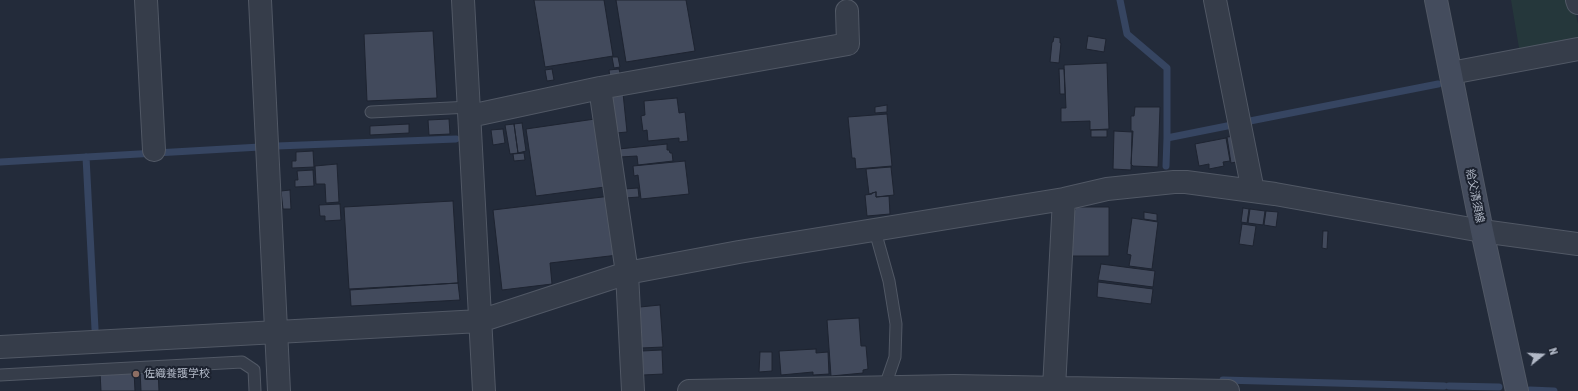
<!DOCTYPE html>
<html>
<head>
<meta charset="utf-8">
<style>
  body { margin:0 }
  #map { position:relative; width:1578px; height:391px; overflow:hidden; background:#232b3a; font-family:"Asap Condensed",sans-serif }
  canvas { display:block }
  .north { position:absolute; left:1522px; top:335px; width:40px; height:40px; -webkit-text-stroke:3px #1c222f; paint-order:stroke; rotate:72deg; font-size:11px; font-weight:700; line-height:16px; text-align:center; color:#b1b8c6 }
  .north::after { content:''; display:block; margin:auto; width:14px; height:18px; background:#b1b8c6; clip-path:polygon(50% 0,100% 100%,50% 72%,0 100%) }
</style>
</head>
<body>
<div id="map">
<canvas width="1578" height="391"></canvas>
<div class="north">N</div>
</div>
<script>
const ctx = document.querySelector('canvas').getContext('2d');
ctx.lineJoin = 'round';
function paint(path, color) {
  ctx.fillStyle = color;
  ctx.fill(path, 'evenodd');
}
function shape(rows) {
  const path = new Path2D();
  for (const r of rows) {
    path.moveTo(r[0], r[1]);
    for (let i = 2; i < r.length; i += 2) path.lineTo(r[i], r[i + 1]);
  }
  return path;
}
function trace(path, color, width, dash) {
  ctx.strokeStyle = color;
  ctx.lineWidth = width;
  ctx.lineCap = dash ? 'butt' : 'round';
  ctx.setLineDash(dash || []);
  ctx.stroke(path);
}
function label(font, color, halo, rows, align = 'center') {
  ctx.font = font + ' "Asap Condensed","Noto Sans JP",sans-serif';
  ctx.lineWidth = 4;
  ctx.setLineDash([]);
  ctx.textBaseline = 'middle';
  ctx.strokeStyle = halo;
  ctx.fillStyle = color;
  for (const [text, x, y, turn = 0] of rows) {
    ctx.save();
    ctx.translate(x, y);
    ctx.rotate((+turn || 0) * Math.PI / 180);
    ctx.textAlign = isNaN(turn) ? turn : align;
    if (halo) ctx.strokeText(text, 0, 0);
    ctx.fillText(text, 0, 0);
    ctx.restore();
  }
}
paint(shape([
  [1511,0,1573,0,1578,24,1578,41,1520,54]
]), '#25373b');
trace(shape([
  [1120,0,1127,34,1167,68,1167,138,1232,125],
  [1250,121,1438,84],
  [277,146,456,139],
  [86,157,95,329],
  [0,162,260,147],
  [1166,166,1167,138],
  [1223,380,1444,386],
  [1449,386,1499,387],
  [1530,390,1554,391]
]), '#364561', 7);
const building = shape([
  [534,0,604,0,613,56,545,67,534,0],
  [616,0,686,0,695,51,626,62,616,0],
  [433,31,437,98,367,101,364,34,433,31],
  [1088,36,1106,39,1104,52,1086,49,1088,36],
  [1054,37,1060,38,1060,43,1061,43,1059,63,1050,62,1052,42,1053,42,1054,37],
  [612,57,618,57,620,67,614,68,612,57],
  [1107,63,1109,129,1090,130,1090,121,1061,122,1061,108,1066,108,1064,65,1107,63],
  [552,69,554,80,547,81,545,70,552,69],
  [619,69,621,77,610,78,609,70,619,69],
  [1059,69,1064,69,1065,94,1060,94,1059,69],
  [623,93,627,132,616,133,612,100,614,94,623,93],
  [677,98,679,113,685,112,688,141,679,142,679,138,648,141,647,130,643,131,641,116,645,115,644,101,677,98],
  [887,105,887,112,875,113,875,107,887,105],
  [1135,107,1160,107,1158,167,1133,166,1131,164,1133,131,1131,131,1131,116,1134,116,1135,107],
  [887,114,892,166,856,169,855,158,852,158,848,117,887,114],
  [449,119,450,134,429,135,428,120,449,119],
  [595,119,605,187,536,196,526,129,595,119],
  [522,123,526,151,518,153,514,124,522,123],
  [409,124,409,133,370,135,370,126,409,124],
  [514,124,518,153,510,154,505,125,514,124],
  [503,129,505,143,493,145,491,130,503,129],
  [1091,130,1107,130,1107,137,1091,137,1091,130],
  [1114,131,1132,132,1131,170,1113,169,1114,131],
  [1237,136,1242,161,1231,163,1227,137,1237,136],
  [1226,138,1230,161,1223,162,1224,166,1209,169,1209,164,1199,166,1195,144,1226,138],
  [667,144,667,150,669,150,670,153,672,153,673,161,638,165,637,156,620,157,619,149,667,144],
  [313,151,314,167,292,168,292,161,296,161,296,152,313,151],
  [524,153,525,160,514,161,513,154,524,153],
  [685,161,689,194,641,199,638,175,634,176,633,166,685,161],
  [337,164,339,202,326,203,325,184,316,184,315,166,337,164],
  [891,167,894,195,876,197,876,192,869,194,866,169,891,167],
  [313,170,314,186,295,187,295,180,298,180,297,171,313,170],
  [638,188,639,197,625,198,624,189,638,188],
  [290,190,291,209,283,209,281,191,290,190],
  [876,192,876,197,889,196,890,214,867,216,865,195,872,194,872,193,876,192],
  [611,196,618,255,550,263,552,284,502,290,493,210,611,196],
  [453,201,458,283,349,289,344,207,453,201],
  [340,204,341,220,325,221,325,216,320,216,319,205,340,204],
  [1076,207,1109,207,1109,256,1072,256,1072,217,1076,207],
  [1243,208,1249,209,1247,223,1241,222,1243,208],
  [1250,209,1265,211,1263,225,1248,223,1250,209],
  [1266,211,1278,212,1276,227,1264,225,1266,211],
  [1144,212,1157,214,1157,221,1144,219,1144,212],
  [1132,218,1158,222,1152,269,1129,266,1131,255,1127,254,1132,218],
  [1242,224,1256,226,1253,246,1239,244,1242,224],
  [1323,231,1328,231,1327,249,1322,248,1323,231],
  [1101,264,1155,271,1153,287,1098,280,1101,264],
  [1098,282,1153,289,1151,304,1097,297,1098,282],
  [458,283,460,300,351,306,350,290,458,283],
  [660,305,663,347,641,348,640,307,660,305],
  [859,318,861,346,866,346,868,369,863,370,863,373,831,376,827,320,859,318],
  [816,349,816,353,828,352,829,374,813,375,813,372,781,375,779,351,816,349],
  [662,350,663,374,643,375,642,351,662,350],
  [760,352,772,352,772,371,759,372,760,352],
  [158,369,159,391,141,391,140,370,158,369],
  [134,371,135,391,101,391,100,372,134,371]
]);
paint(building, '#424a5c');
trace(building, '#1e2431', 1);
const service = shape([
  [371,112,470,107],
  [875,231,889,281,896,324,895,357,885,386],
  [0,375,242,362,254,370,255,391]
]);
const minor = shape([
  [146,0,154,150],
  [260,0,279,391],
  [463,0,484,391],
  [1215,0,1253,191],
  [1577,0,1578,3],
  [1451,73,1578,49],
  [600,88,627,273,633,391],
  [470,116,600,88,848,44,847,11],
  [0,347,480,321,627,273,739,252,1064,199,1107,189,1174,182,1186,182,1275,194,1482,231],
  [1054,388,1064,199],
  [689,391,954,386,1228,391]
]);
const tertiary = shape([
  [1482,231,1578,244]
]);
const secondary = shape([
  [1436,0,1482,231,1517,391]
]);
trace(service, '#515865', 13);
trace(minor, '#515865', 24);
trace(tertiary, '#515865', 24);
trace(secondary, '#515865', 24);
trace(service, '#363d4a', 11);
trace(minor, '#363d4a', 22);
trace(tertiary, '#363d4a', 22);
trace(secondary, '#444c5d', 22);
for (const [x, y, r, color] of [
  [136,374,4,"#8d6e63"]
]) {
  const dot = new Path2D();
  dot.arc(x, y, r, 0, 2 * Math.PI);
  ctx.fillStyle = color;
  ctx.fill(dot);
  trace(dot, '#1c222f', 1.5);
}
label('11px', '#b1b8c6', '#1c222f', [
  ["給父清須線",1475,196,79]
]);
label('11px', '#b1b8c6', '#1c222f', [
  ["佐織養護学校",144,374]
], 'left');
</script>
</body>
</html>
